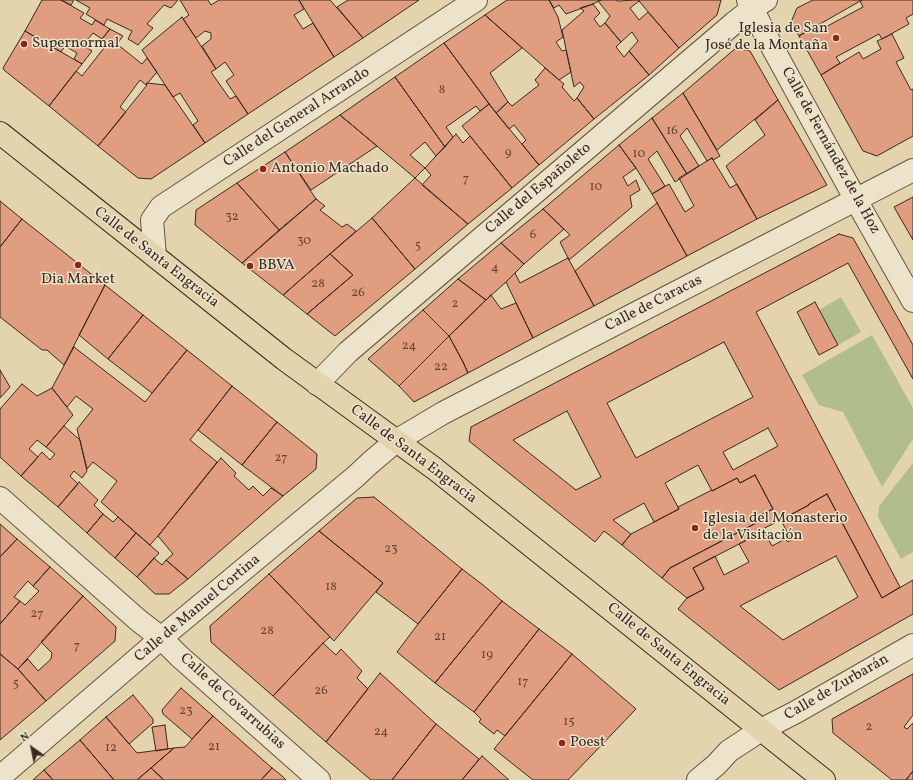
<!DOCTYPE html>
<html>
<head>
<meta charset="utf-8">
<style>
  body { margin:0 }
  #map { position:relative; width:913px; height:780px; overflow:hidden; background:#e4d4ad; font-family:Vollkorn,serif }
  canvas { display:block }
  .north { position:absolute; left:12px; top:728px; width:40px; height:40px; -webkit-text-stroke:3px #ede3ca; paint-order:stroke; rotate:327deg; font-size:11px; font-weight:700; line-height:16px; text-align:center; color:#3a2a21 }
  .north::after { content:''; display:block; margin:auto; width:14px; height:18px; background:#3a2a21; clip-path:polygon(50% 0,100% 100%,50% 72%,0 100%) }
</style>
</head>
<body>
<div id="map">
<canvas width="913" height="780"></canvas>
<div class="north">N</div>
</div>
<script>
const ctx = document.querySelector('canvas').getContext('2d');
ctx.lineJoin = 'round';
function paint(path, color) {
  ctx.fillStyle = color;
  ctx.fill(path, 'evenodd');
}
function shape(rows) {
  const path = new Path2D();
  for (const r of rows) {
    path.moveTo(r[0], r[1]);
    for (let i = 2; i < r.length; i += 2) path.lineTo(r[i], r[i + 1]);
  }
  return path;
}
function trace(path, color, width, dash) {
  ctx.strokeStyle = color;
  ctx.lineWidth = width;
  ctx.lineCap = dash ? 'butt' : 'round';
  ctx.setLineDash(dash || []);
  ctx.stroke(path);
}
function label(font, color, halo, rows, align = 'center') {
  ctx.font = font + ' Vollkorn,serif';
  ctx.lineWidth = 3;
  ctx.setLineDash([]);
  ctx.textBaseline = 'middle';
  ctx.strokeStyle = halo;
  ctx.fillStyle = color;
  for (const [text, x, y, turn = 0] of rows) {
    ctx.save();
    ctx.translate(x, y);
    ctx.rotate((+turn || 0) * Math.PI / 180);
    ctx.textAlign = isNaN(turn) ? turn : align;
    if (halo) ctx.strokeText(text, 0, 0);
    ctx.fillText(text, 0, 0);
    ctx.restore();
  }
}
paint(shape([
  [841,297,861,332,838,345,819,310],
  [872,335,913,408,913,439,882,487,843,412,819,405,802,375],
  [913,463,913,552,901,559,878,517,879,506]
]), '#b1bd8c');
const building = shape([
  [42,0,61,0,84,13,80,18,92,25,95,20,110,29,102,39,93,33,83,45,92,51,82,64,74,59,77,53,65,46,61,52,25,31,42,0],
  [61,0,74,0,71,5,61,0],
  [76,0,178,0,171,8,164,5,147,24,153,28,138,45,128,39,132,31,107,19,104,25,86,14,90,8,76,0],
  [180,0,208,0,211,5,219,0,299,0,304,9,294,15,303,29,313,23,334,57,248,114,226,81,234,75,225,62,216,69,202,46,211,39,211,33,205,31,196,38,183,19,189,15,180,0],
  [299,0,330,0,363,38,334,57,299,0],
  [348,0,419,0,363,38,337,7,348,0],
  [507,0,549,0,558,17,563,37,556,42,562,51,566,50,571,72,559,80,485,15,507,0],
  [549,0,601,0,593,4,566,14,559,5,554,8,549,0],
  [601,0,616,0,617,1,637,0,639,1,630,8,639,20,648,12,679,48,649,75,629,51,638,41,632,32,621,42,605,23,610,16,598,1,601,0],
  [640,0,721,0,717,15,679,48,639,1,640,0],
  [813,0,862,0,799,36,791,22,797,8,813,0],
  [862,0,913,0,913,14,906,18,909,24,882,39,879,34,836,57,840,63,821,75,799,36,817,25,820,30,863,7,860,1,862,0],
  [593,4,600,13,594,19,600,27,605,23,621,42,616,47,624,57,629,51,649,75,594,119,577,98,584,87,580,82,574,87,562,30,584,11,580,8,593,4],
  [485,15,522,48,490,73,508,102,496,113,444,43,485,15],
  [182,17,216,69,211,72,230,99,236,96,248,114,205,143,193,125,198,121,180,93,173,97,142,50,182,17],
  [110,29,123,36,117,44,142,64,147,58,157,72,146,85,140,80,120,107,126,112,98,146,49,106,76,71,82,76,104,48,98,44,110,29],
  [25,31,82,64,49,106,4,70,3,68,25,31],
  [892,34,904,58,896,62,911,90,913,89,913,136,877,156,863,151,821,75,859,52,863,59,881,49,877,41,892,34],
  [444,43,489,104,480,111,476,106,446,127,453,137,445,147,395,77,444,43],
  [736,48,750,51,778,100,717,150,683,93,736,48],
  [545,68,564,84,562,87,574,101,577,98,594,119,539,165,522,144,526,140,514,125,509,129,496,113,508,102,512,106,539,85,535,80,545,68],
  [395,77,445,147,436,156,425,142,410,155,425,168,415,178,340,115,395,77],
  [147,83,165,85,205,143,151,179,138,178,98,146,147,85,146,85,147,83],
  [683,93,720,156,713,160,712,158,707,161,687,128,680,136,699,166,687,174,652,118,683,93],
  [778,100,827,185,757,219,726,166,765,135,755,120,778,100],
  [489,104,539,165,512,188,462,126,489,104],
  [340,115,377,146,311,190,285,152,340,115],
  [652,118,687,174,675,182,657,151,648,159,665,186,652,194,636,168,619,145,652,118],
  [456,134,463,143,470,136,512,188,468,224,422,185,431,175,425,168,456,134],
  [619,145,636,168,623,177,628,186,636,180,640,190,630,196,632,207,569,260,560,242,570,235,543,209,619,145],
  [285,152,316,199,279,230,237,183,285,152],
  [712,158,730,188,737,184,757,219,687,256,652,194,669,184,685,212,694,206,679,178,712,158],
  [415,178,468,224,415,269,372,218,415,178],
  [237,183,279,230,242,263,195,225,196,210,237,183],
  [913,197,913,240,894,207,913,197],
  [316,199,325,206,320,210,342,227,347,224,356,231,283,295,242,263,316,199],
  [0,201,22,219,0,247,0,201],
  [657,203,687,256,594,306,575,271,657,203],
  [543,209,564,229,524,264,501,243,543,209],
  [372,218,415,269,335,336,307,314,353,275,330,254,372,218],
  [22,219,105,285,64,365,47,350,42,350,0,317,0,247,22,219],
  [839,234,853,238,913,345,913,379,848,263,756,312,900,587,882,598,827,494,809,504,809,505,763,529,764,531,693,568,704,589,687,598,662,578,670,568,760,521,758,516,773,509,755,475,740,483,737,478,712,491,698,465,665,483,679,509,654,522,644,503,613,520,631,534,622,545,604,531,595,542,469,441,471,427,839,234],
  [724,342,753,397,636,458,607,403,724,342],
  [567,411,601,477,576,490,513,440,567,411],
  [768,428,778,446,733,470,723,452,768,428],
  [501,243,524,264,506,282,486,300,458,279,501,243],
  [330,254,353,275,307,314,283,295,330,254],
  [568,258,594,306,533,338,506,282,515,273,520,283,568,258],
  [458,279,486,300,449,336,423,310,458,279],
  [105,285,143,315,108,359,79,335,105,285],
  [491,295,501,309,516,303,533,338,468,373,463,362,449,336,491,295],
  [815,302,838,345,819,355,797,312,815,302],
  [423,310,449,336,399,386,368,359,423,310],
  [143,315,187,350,152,393,108,359,143,315],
  [449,336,463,362,468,373,414,402,399,386,449,336],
  [74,347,145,402,187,350,232,386,190,440,217,462,158,536,150,545,101,502,117,481,93,462,87,469,77,429,93,409,76,396,67,407,52,388,74,347],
  [0,370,10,387,0,398,0,370],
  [22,384,37,396,52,388,73,415,46,447,37,440,29,449,38,457,21,476,0,457,0,409,22,384],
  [232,386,277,422,242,465,198,430,232,386],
  [277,422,317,454,316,469,283,496,242,465,277,422],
  [64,426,80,440,87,471,82,478,74,471,70,476,78,484,58,507,21,476,42,452,50,460,55,454,46,447,64,426],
  [221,458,236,473,234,476,249,490,253,486,263,496,271,488,283,496,188,579,166,560,173,554,158,536,221,458],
  [755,475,773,509,758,516,760,521,670,568,662,578,622,545,631,534,679,509,678,507,712,490,712,491,737,478,740,483,755,475],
  [79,482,98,500,94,505,103,514,87,533,58,507,79,482],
  [827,494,882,598,913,580,913,614,779,690,678,609,687,598,704,589,693,568,715,556,724,575,749,562,739,544,764,531,772,546,785,539,788,542,791,540,781,520,809,505,809,504,827,494],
  [836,556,858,597,783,640,740,606,836,556],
  [374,497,462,569,418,624,376,592,383,583,319,531,357,498,374,497],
  [103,514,113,522,118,517,136,533,115,558,87,533,103,514],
  [0,524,17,539,0,557,0,524],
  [319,531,383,583,334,641,269,574,319,531],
  [136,533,159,553,137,577,115,558,136,533],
  [17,539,50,567,33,586,28,581,14,597,20,601,0,624,0,557,17,539],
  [154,558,162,565,166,560,188,579,169,594,155,594,137,577,154,558],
  [50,567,83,596,18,669,0,654,0,624,20,601,25,605,39,591,33,586,50,567],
  [462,569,483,585,502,601,435,683,397,652,418,624,462,569],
  [269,574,330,637,323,643,273,696,211,642,210,626,269,574],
  [83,596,116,627,115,641,46,701,18,669,28,659,38,671,51,659,52,653,41,642,83,596],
  [502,601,539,629,474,712,435,683,502,601],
  [539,629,572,654,505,736,497,730,494,734,479,722,481,719,474,712,539,629],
  [323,643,336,655,341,649,362,671,357,678,368,689,326,742,273,696,323,643],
  [0,654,18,669,46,701,0,740,0,654],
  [572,654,636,709,568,780,533,780,494,749,572,654],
  [380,673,436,724,392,780,371,780,326,742,380,673],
  [913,674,913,715,904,727,907,729,913,723,913,771,906,780,892,780,833,733,832,719,913,674],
  [181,688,213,716,192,739,163,714,162,710,181,688],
  [133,695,153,719,153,723,129,744,106,717,133,695],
  [213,716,272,768,261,780,164,780,151,768,174,748,185,747,213,716],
  [106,717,137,753,174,748,137,780,114,780,80,740,106,717],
  [436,724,479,759,462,780,392,780,436,724],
  [165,725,168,749,156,751,152,727,165,725],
  [80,740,114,780,53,780,44,770,80,740],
  [482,756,509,780,462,780,482,756],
  [151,768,164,780,137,780,151,768],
  [272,768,281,775,286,780,261,780,272,768],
  [44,770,53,780,33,780,44,770],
  [913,771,913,780,906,780,913,771]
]);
paint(building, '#e09d7f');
trace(building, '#3a2a21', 1);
const minor = shape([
  [748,0,764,32,856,200,913,301],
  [155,256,152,220,161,207,476,0],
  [317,384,348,352,734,23,753,8,766,0],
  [0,498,138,620,161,638,179,656,319,780],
  [0,777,143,654,161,638,355,477,370,463,396,441,443,413,913,170],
  [698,780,716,765,729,751,761,730,796,712,913,645]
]);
const major = shape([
  [0,133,284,359,435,469,824,780]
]);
trace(minor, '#645444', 24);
trace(major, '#3a2a21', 24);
trace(minor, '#ede3ca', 22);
trace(major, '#e4d4ad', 22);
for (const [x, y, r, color] of [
  [836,38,4,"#8f2418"],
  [24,44,4,"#8f2418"],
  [263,169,4,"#8f2418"],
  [78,265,4,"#8f2418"],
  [250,266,4,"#8f2418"],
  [695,528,4,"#8f2418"],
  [562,743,4,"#8f2418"]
]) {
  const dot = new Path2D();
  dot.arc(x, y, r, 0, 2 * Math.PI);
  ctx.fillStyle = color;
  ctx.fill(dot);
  trace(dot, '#ede3ca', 1.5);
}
label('13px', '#644738', null, [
  ["8",442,91],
  ["16",672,132],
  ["9",508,154],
  ["10",639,155],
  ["7",466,180],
  ["10",596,188],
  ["32",232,218],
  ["6",533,236],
  ["30",304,242],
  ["5",418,247],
  ["4",495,269],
  ["28",318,285],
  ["26",358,294],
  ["2",455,305],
  ["24",409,347],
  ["22",441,368],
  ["27",281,459],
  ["23",391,550],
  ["18",331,588],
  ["27",37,615],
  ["28",267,632],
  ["21",440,638],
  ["7",77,647],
  ["19",487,656],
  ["17",523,683],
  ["5",16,685],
  ["26",321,692],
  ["23",186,712],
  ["15",569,723],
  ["2",869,728],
  ["24",381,733],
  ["21",214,748],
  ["12",111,749]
]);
label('15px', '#3a2a21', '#ede3ca', [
  ["Iglesia de San",828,29,"right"],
  ["José de la Montaña",828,46,"right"],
  ["Supernormal",32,44],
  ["Antonio Machado",271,169],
  ["BBVA",258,266],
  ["Dia Market",78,280,"center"],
  ["Iglesia del Monasterio",703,519],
  ["de la Visitación",703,536],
  ["Poest",570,743]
], 'left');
label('15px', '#3a2a21', '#ede3ca', [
  ["Calle del General Arrando",297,118,-33],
  ["Calle de Fernández de la Hoz",830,151,61],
  ["Calle del Españoleto",539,189,-40],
  ["Calle de Santa Engracia",156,258,38],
  ["Calle de Caracas",654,304,-27],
  ["Calle de Santa Engracia",413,455,37],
  ["Calle de Manuel Cortina",198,609,-40],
  ["Calle de Santa Engracia",668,655,39],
  ["Calle de Zurbarán",837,688,-30],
  ["Calle de Covarrubias",232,702,42]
]);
</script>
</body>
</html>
